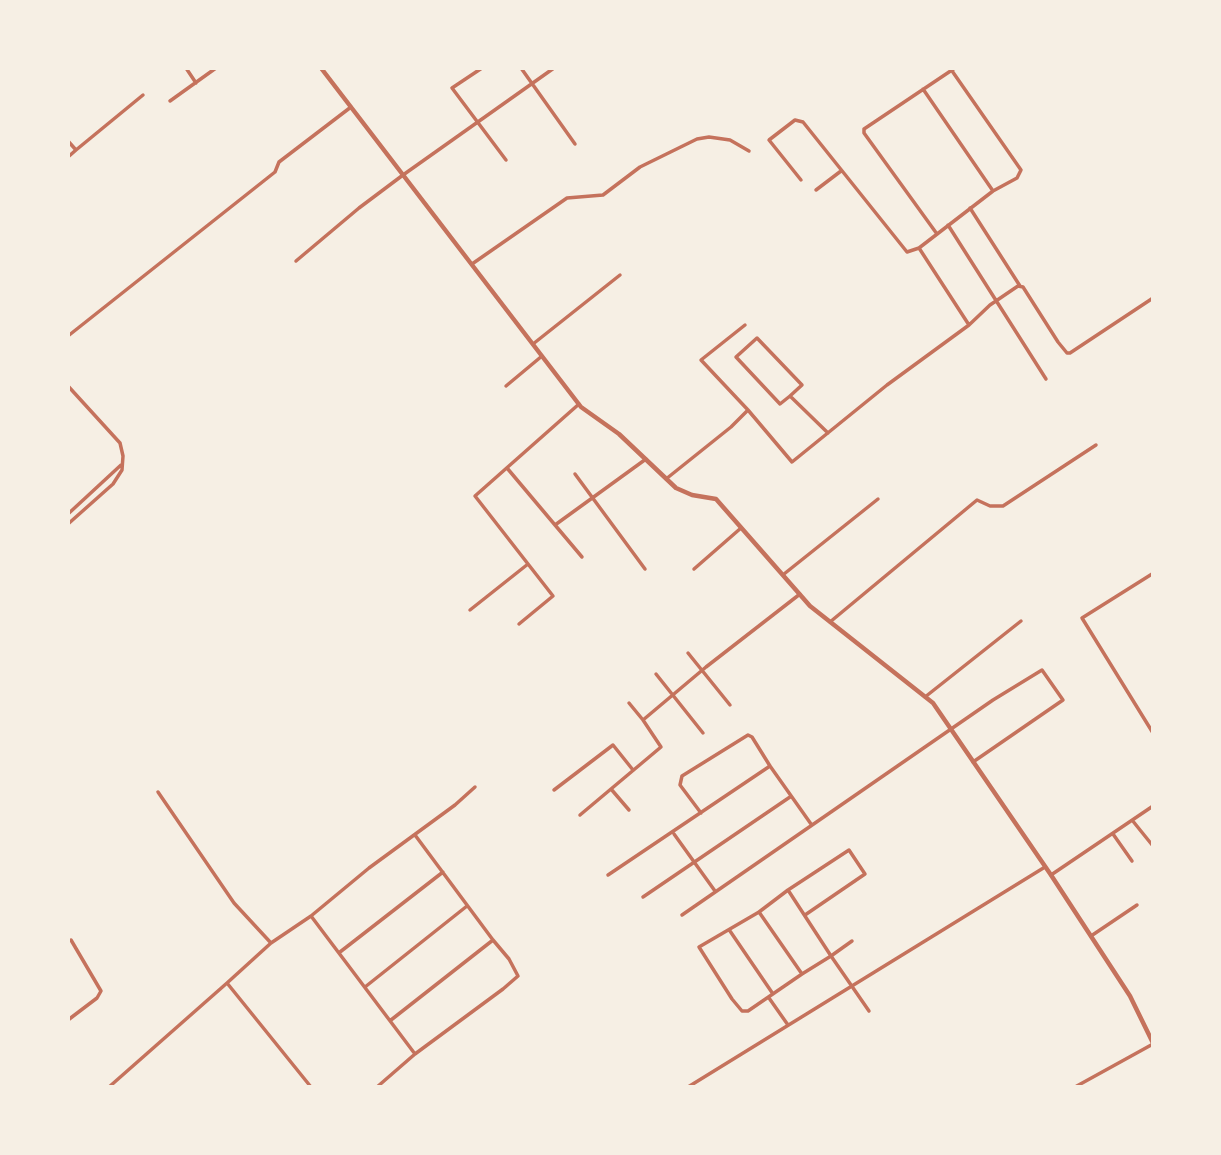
<!DOCTYPE html>
<html>
<head>
<meta charset="utf-8">
<style>
  body { margin:0 }
  #map { position:relative; width:1221px; height:1155px; overflow:hidden; background:#f6efe4; font-family:"Open Sans",sans-serif }
  canvas { display:block }
  .frame { position:absolute; inset:0; border:70px solid #f6efe4; pointer-events:none }
</style>
</head>
<body>
<div id="map">
<canvas width="1221" height="1155"></canvas>
<div class="frame"></div>
</div>
<script>
const ctx = document.querySelector('canvas').getContext('2d');
ctx.lineJoin = 'round';
function shape(rows) {
  const path = new Path2D();
  for (const r of rows) {
    path.moveTo(r[0], r[1]);
    for (let i = 2; i < r.length; i += 2) path.lineTo(r[i], r[i + 1]);
  }
  return path;
}
function trace(path, color, width, dash) {
  ctx.strokeStyle = color;
  ctx.lineWidth = width;
  ctx.lineCap = dash ? 'butt' : 'round';
  ctx.setLineDash(dash || []);
  ctx.stroke(path);
}
trace(shape([
  [186,68,196,83],
  [482,68,452,88,506,160],
  [521,68,575,144],
  [923,89,993,191],
  [170,101,216,68],
  [68,141,76,150,68,157],
  [76,150,143,95],
  [801,180,769,140,795,120,803,122,907,252,919,248,993,191,1017,178,1021,170,950,68],
  [816,190,841,171],
  [970,208,1020,286],
  [948,225,1046,379],
  [937,234,864,133,864,129,955,68],
  [919,248,969,325],
  [296,261,359,208,403,175,554,68],
  [472,264,567,198,603,195,640,167,697,139,709,137,730,140,749,151],
  [745,325,701,360,748,410,792,462,887,385,969,325,990,305,1018,286,1023,287,1058,342,1067,353,1070,353,1153,298],
  [68,336,275,172,279,162,351,107],
  [533,344,620,275],
  [68,386,120,443,123,456,122,470,113,484,68,524],
  [506,386,542,356],
  [790,396,780,404,736,357,757,338,802,385,790,396,828,433],
  [507,468,555,525,646,459],
  [575,474,645,569],
  [666,479,731,427,748,410],
  [68,514,121,465],
  [555,525,582,557],
  [694,569,741,528],
  [784,574,878,499],
  [1152,574,1082,618,1153,733],
  [470,610,528,564],
  [830,622,977,500,990,506,1003,506,1096,445],
  [519,624,553,596,475,496,579,404],
  [688,653,730,705],
  [656,674,703,733],
  [925,697,1021,621],
  [629,703,643,720],
  [611,789,629,810],
  [554,790,613,745,633,770],
  [158,792,234,903,271,943],
  [701,813,680,785,682,776,748,735,752,737,770,766],
  [580,815,661,747,643,720,706,667,800,594],
  [1132,820,1153,846],
  [674,834,715,891],
  [1113,834,1132,861],
  [608,875,770,766,811,824],
  [1051,875,1153,806],
  [788,890,849,850,865,874,805,915],
  [643,897,790,797],
  [759,912,699,947,732,999,742,1011,748,1011,802,974],
  [682,915,993,700,1042,670,1063,700,973,762],
  [311,916,415,1054],
  [730,931,773,994],
  [1091,936,1137,905],
  [852,941,831,956,788,890,759,912,802,974,831,956,869,1011],
  [340,952,443,872],
  [227,983,271,943,311,916,369,868,455,805,475,787],
  [365,987,467,906],
  [769,998,788,1025],
  [68,1020,97,998,101,991,71,940],
  [391,1020,493,940],
  [109,1087,227,983,311,1087],
  [377,1087,415,1054,503,989,518,976,509,959,493,940,415,835],
  [688,1087,1045,867],
  [1075,1087,1153,1044]
]), '#c5725c', 3.5);
trace(shape([
  [321,68,581,407,619,434,676,488,692,495,716,499,810,606,933,703,1051,875,1130,996,1153,1043]
]), '#c5725c', 4.5);
</script>
</body>
</html>
